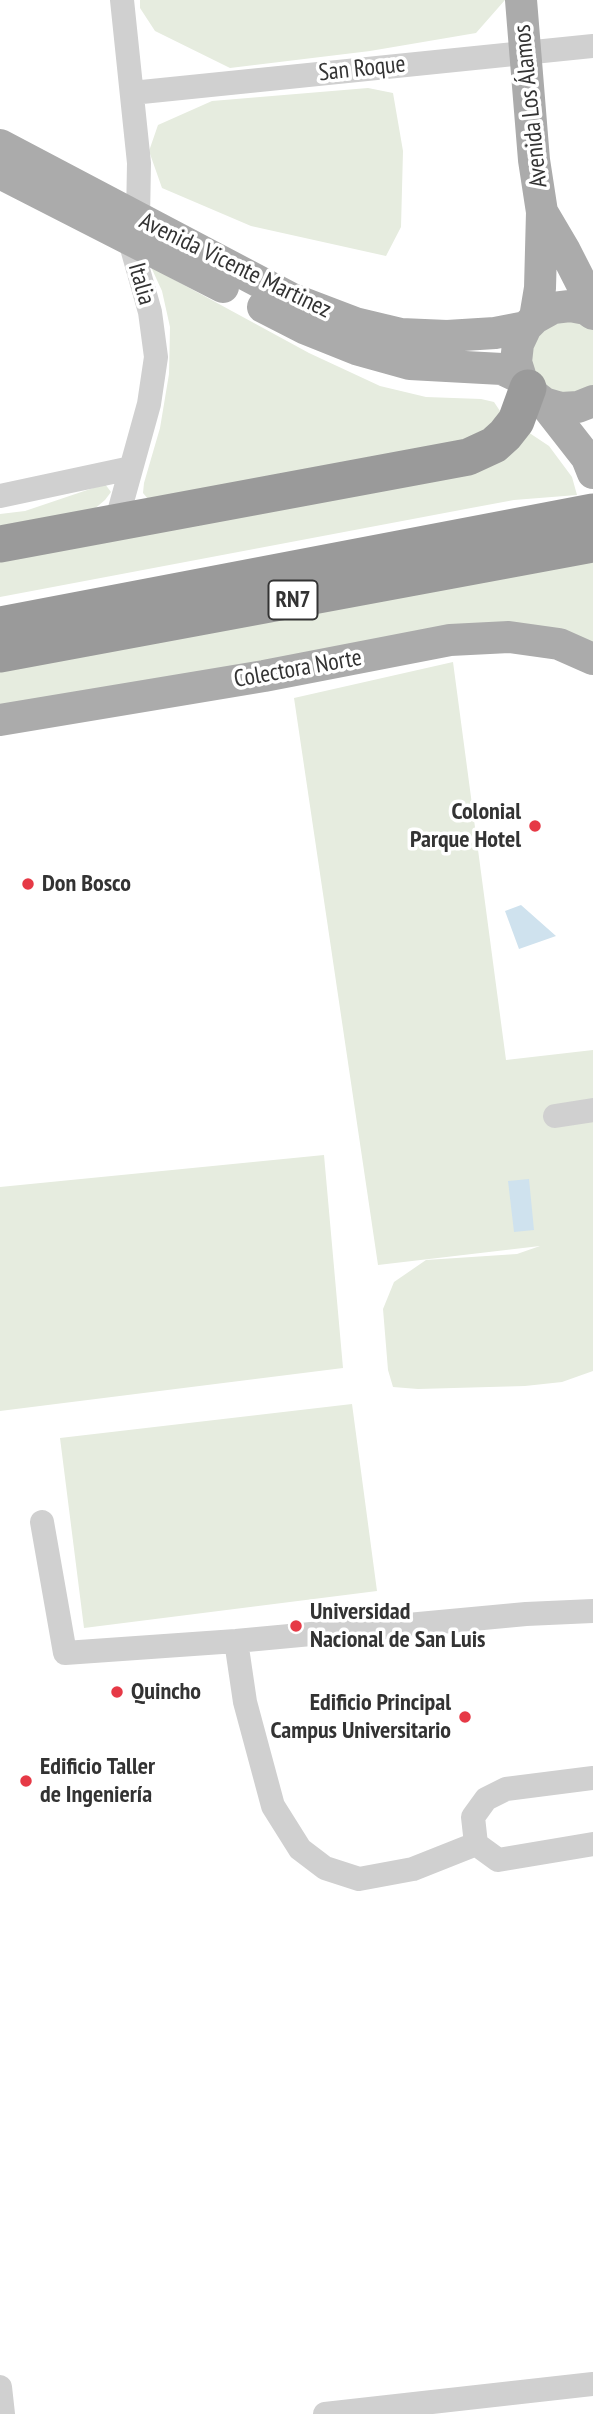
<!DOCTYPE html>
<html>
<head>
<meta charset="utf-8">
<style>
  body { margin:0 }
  canvas { display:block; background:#fff }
</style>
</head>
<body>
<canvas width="593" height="2414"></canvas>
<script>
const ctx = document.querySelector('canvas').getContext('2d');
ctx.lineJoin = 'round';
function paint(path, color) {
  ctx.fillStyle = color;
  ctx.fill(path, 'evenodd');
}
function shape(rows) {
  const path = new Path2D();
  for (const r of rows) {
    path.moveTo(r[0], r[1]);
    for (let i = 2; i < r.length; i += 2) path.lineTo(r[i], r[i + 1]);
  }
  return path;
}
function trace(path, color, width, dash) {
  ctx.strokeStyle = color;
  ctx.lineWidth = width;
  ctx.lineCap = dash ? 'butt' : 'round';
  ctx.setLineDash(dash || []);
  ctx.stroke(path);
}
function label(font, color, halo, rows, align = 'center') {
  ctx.font = font + ' "PT Sans Narrow",sans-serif';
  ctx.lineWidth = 7;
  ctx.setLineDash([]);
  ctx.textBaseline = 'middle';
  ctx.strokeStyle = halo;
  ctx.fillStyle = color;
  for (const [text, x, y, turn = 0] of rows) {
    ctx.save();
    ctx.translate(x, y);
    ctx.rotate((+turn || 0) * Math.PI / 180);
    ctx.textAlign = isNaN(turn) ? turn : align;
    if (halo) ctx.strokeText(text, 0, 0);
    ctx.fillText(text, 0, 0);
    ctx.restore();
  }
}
paint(shape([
  [140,0,505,0,476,33,370,51,230,68,155,31,140,8],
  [368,88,393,93,403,151,401,227,386,256,251,226,162,188,149,151,158,125,212,101],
  [151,267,309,353,380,386,426,397,481,399,494,402,500,411,499,419,469,445,148,499,143,493,144,483,160,428,169,374,170,327,162,291],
  [556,319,593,325,593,390,562,399,530,373,535,334],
  [528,432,549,446,572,477,577,495,514,500,471,508,0,597,0,555],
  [105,484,111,492,105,500,92,511,0,527,0,514,25,511],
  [593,562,593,643,560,630,0,715,0,671],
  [453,662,506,1060,593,1050,593,1371,562,1382,525,1386,418,1389,393,1387,388,1370,383,1309,394,1282,426,1260,517,1254,540,1246,378,1265,294,698],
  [324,1155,343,1368,0,1411,0,1187],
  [352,1404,377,1591,84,1628,60,1438]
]), '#e6ecdf');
paint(shape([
  [521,905,556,936,519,949,505,911],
  [529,1179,534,1230,514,1232,508,1181]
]), '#cfe2ee');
trace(shape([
  [132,93,593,46],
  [0,496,131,468],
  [116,523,149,404,156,357,150,312,130,241,138,219,139,163,122,0],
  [555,1116,593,1110],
  [42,1522,65,1653,236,1641,526,1614,593,1611],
  [236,1641,245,1702,273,1806,300,1849,325,1868,359,1879,413,1869,476,1844],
  [593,1778,506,1789,486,1799,473,1817,476,1844,498,1860,593,1844],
  [0,2387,3,2414],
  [325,2414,593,2384]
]), '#d0d0d0', 24);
trace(shape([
  [521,0,534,160,542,212,540,288,535,318],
  [0,145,292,299,355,323,401,334,447,336,495,333,526,327],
  [0,173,223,287],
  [542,212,565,251,593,306],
  [263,307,306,329,356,349,410,364,502,369,521,378],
  [593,314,586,309,570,306,553,308,535,318,526,327,518,344,516,362,521,378,531,393,544,403,561,408,578,407,593,401],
  [544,403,587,458,593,473],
  [0,720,264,676,450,640,509,637,559,644,593,659]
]), '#ababab', 32);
trace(shape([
  [0,544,468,457,494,445,505,435,516,421,528,388],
  [0,625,593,512],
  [0,654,593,544]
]), '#9a9a9a', 37);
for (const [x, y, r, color] of [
  [535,826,7,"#e63946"],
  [28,884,7,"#e63946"],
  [296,1626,7,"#e63946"],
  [117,1692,7,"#e63946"],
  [465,1717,7,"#e63946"],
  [26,1781,7,"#e63946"]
]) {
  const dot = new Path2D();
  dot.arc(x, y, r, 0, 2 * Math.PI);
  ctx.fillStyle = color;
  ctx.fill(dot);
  trace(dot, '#fff', 2.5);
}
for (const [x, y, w] of [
  [293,600,49]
]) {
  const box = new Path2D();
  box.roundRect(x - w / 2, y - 19.5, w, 39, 5);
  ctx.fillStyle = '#fff';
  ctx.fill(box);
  trace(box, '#333', 2);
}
label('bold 23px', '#333', null, [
  ["RN7",293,600]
]);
label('24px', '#333', '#fff', [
  ["San Roque",362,69,-6],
  ["Avenida Los Álamos",531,106,-96],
  ["Avenida Vicente Martinez",235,266,26],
  ["Italia",141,284,74],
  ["Colectora Norte",298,669,-10]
]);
label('bold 24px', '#333', '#fff', [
  ["Colonial",521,812,"right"],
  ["Parque Hotel",521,840,"right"],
  ["Don Bosco",42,884],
  ["Universidad",310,1612],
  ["Nacional de San Luis",310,1640],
  ["Quincho",131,1692],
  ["Edificio Principal",451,1703,"right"],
  ["Campus Universitario",451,1731,"right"],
  ["Edificio Taller",40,1767],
  ["de Ingeniería",40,1795]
], 'left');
</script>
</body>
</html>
